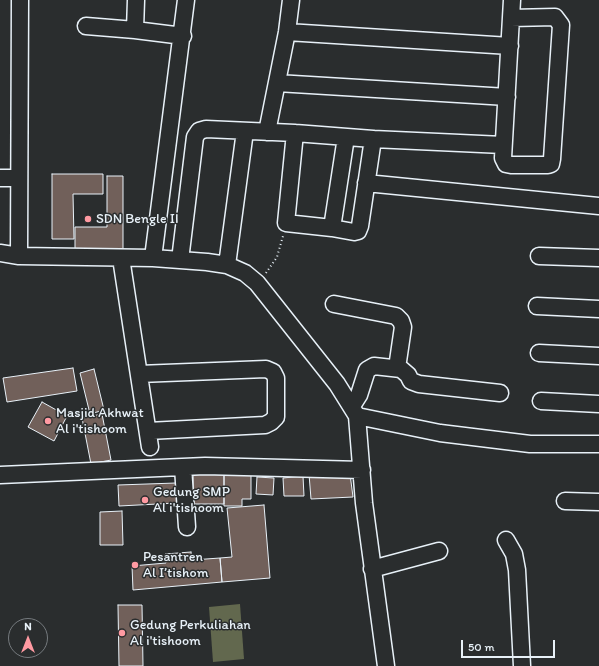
<!DOCTYPE html>
<html>
<head>
<meta charset="utf-8">
<style>
  body { margin:0 }
  #map { position:relative; width:599px; height:666px; overflow:hidden; background:#2a2d2e; font-family:Itim,sans-serif }
  canvas { display:block }
  .north { position:absolute; left:8px; top:618px; width:40px; height:40px; box-sizing:border-box; background:#2a2d2e; border:1px solid #767b7f; border-radius:50%; rotate:0deg; font-size:11px; font-weight:700; line-height:16px; text-align:center; color:#e8f1f8 }
  .north::after { content:''; display:block; margin:auto; width:14px; height:18px; background:#ff9aa2; clip-path:polygon(50% 0,100% 100%,50% 72%,0 100%) }
  .scale { position:absolute; left:461px; top:640px; width:94px; height:18px; box-sizing:border-box; border:2px solid #e8f1f8; border-top:0; padding-left:5px; font-size:12px; line-height:14px; white-space:nowrap; color:#e8f1f8; -webkit-text-stroke:3px #2a2d2e; paint-order:stroke }
</style>
</head>
<body>
<div id="map">
<canvas width="599" height="666"></canvas>
<div class="north">N</div>
<div class="scale">50 m</div>
</div>
<script>
const ctx = document.querySelector('canvas').getContext('2d');
ctx.lineJoin = 'round';
function paint(path, color) {
  ctx.fillStyle = color;
  ctx.fill(path, 'evenodd');
}
function shape(rows) {
  const path = new Path2D();
  for (const r of rows) {
    path.moveTo(r[0], r[1]);
    for (let i = 2; i < r.length; i += 2) path.lineTo(r[i], r[i + 1]);
  }
  return path;
}
function trace(path, color, width, dash) {
  ctx.strokeStyle = color;
  ctx.lineWidth = width;
  ctx.lineCap = dash ? 'butt' : 'round';
  ctx.setLineDash(dash || []);
  ctx.stroke(path);
}
function label(font, color, halo, rows, align = 'center') {
  ctx.font = font + ' Itim,sans-serif';
  ctx.lineWidth = 3;
  ctx.setLineDash([]);
  ctx.textBaseline = 'middle';
  ctx.strokeStyle = halo;
  ctx.fillStyle = color;
  for (const [text, x, y, turn = 0] of rows) {
    ctx.save();
    ctx.translate(x, y);
    ctx.rotate((+turn || 0) * Math.PI / 180);
    ctx.textAlign = isNaN(turn) ? turn : align;
    if (halo) ctx.strokeText(text, 0, 0);
    ctx.fillText(text, 0, 0);
    ctx.restore();
  }
}
paint(shape([
  [240,604,244,659,213,662,209,607]
]), '#62684e');
const building = shape([
  [52,174,103,174,103,194,73,194,74,239,52,239,52,174],
  [107,176,123,176,123,250,75,250,75,227,107,227,107,176],
  [73,368,77,391,7,402,3,378,73,368],
  [94,369,104,410,90,414,80,373,94,369],
  [42,402,67,416,54,441,28,427,42,402],
  [102,414,111,460,91,464,82,418,102,414],
  [193,470,224,471,224,504,193,504,193,470],
  [224,473,251,473,251,499,242,499,242,506,224,506,224,473],
  [309,474,350,474,353,497,311,499,309,474],
  [303,476,304,496,284,496,283,478,303,476],
  [257,477,274,478,273,495,256,494,257,477],
  [176,483,177,503,119,506,118,485,176,483],
  [264,505,270,578,222,582,220,558,232,557,227,508,264,505],
  [122,511,123,545,100,545,100,512,122,511],
  [191,552,192,560,220,558,222,582,133,590,132,566,166,563,165,554,191,552],
  [118,605,142,605,143,666,119,666,118,605]
]);
paint(building, '#71605a');
trace(building, '#e8f1f8', 1);
const minor = shape([
  [136,0,135,30,183,36],
  [511,18,555,17,561,25,552,159,551,164,548,165,511,165,506,164,503,158,512,0],
  [86,26,135,30],
  [287,32,510,46],
  [277,83,507,97],
  [267,132,287,32,291,0],
  [295,133,286,223,332,228,354,232,358,231,360,226,373,139],
  [0,178,18,178],
  [366,183,599,206],
  [332,228,346,137],
  [0,253,19,256,153,258,207,262,227,265,245,273,257,283,337,384,357,416,364,503,386,666],
  [19,256,20,0],
  [539,256,599,258],
  [121,258,150,447],
  [153,258,186,0],
  [180,260,195,137,199,131,206,129,295,133,373,139,503,145],
  [227,265,245,131],
  [334,304,396,316,401,321,403,327,397,368],
  [537,306,599,309],
  [539,353,599,356],
  [139,374,266,369,273,372,276,378,276,417,271,422,265,425,148,431],
  [541,401,599,404],
  [352,406,359,395,367,370,374,366,401,369,408,375,411,381,419,384,500,393],
  [357,416,440,433,530,444,599,444],
  [183,467,187,527],
  [0,475,205,466,362,470],
  [565,501,599,502],
  [506,540,514,554,517,570,522,666],
  [372,569,439,551]
]);
trace(minor, '#e8f1f8', 19);
trace(shape([
  [266,273,277,257,283,236]
]), '#e8f1f8', 2, [1, 3]);
trace(minor, '#2a2d2e', 16);
for (const [x, y, r, color] of [
  [88,219,4,"#ff9aa2"],
  [48,421,4,"#ff9aa2"],
  [145,500,4,"#ff9aa2"],
  [135,565,4,"#ff9aa2"],
  [122,633,4,"#ff9aa2"]
]) {
  const dot = new Path2D();
  dot.arc(x, y, r, 0, 2 * Math.PI);
  ctx.fillStyle = color;
  ctx.fill(dot);
  trace(dot, '#2a2d2e', 1.5);
}
label('14px', '#e8f1f8', '#2a2d2e', [
  ["SDN Bengle II",96,219],
  ["Masjid Akhwat",56,413],
  ["Al i'tishoom",56,429],
  ["Gedung SMP",153,492],
  ["Al i'tishoom",153,508],
  ["Pesantren",143,557],
  ["Al I’tishom",143,573],
  ["Gedung Perkuliahan",130,625],
  ["Al i'tishoom",130,641]
], 'left');
</script>
</body>
</html>
